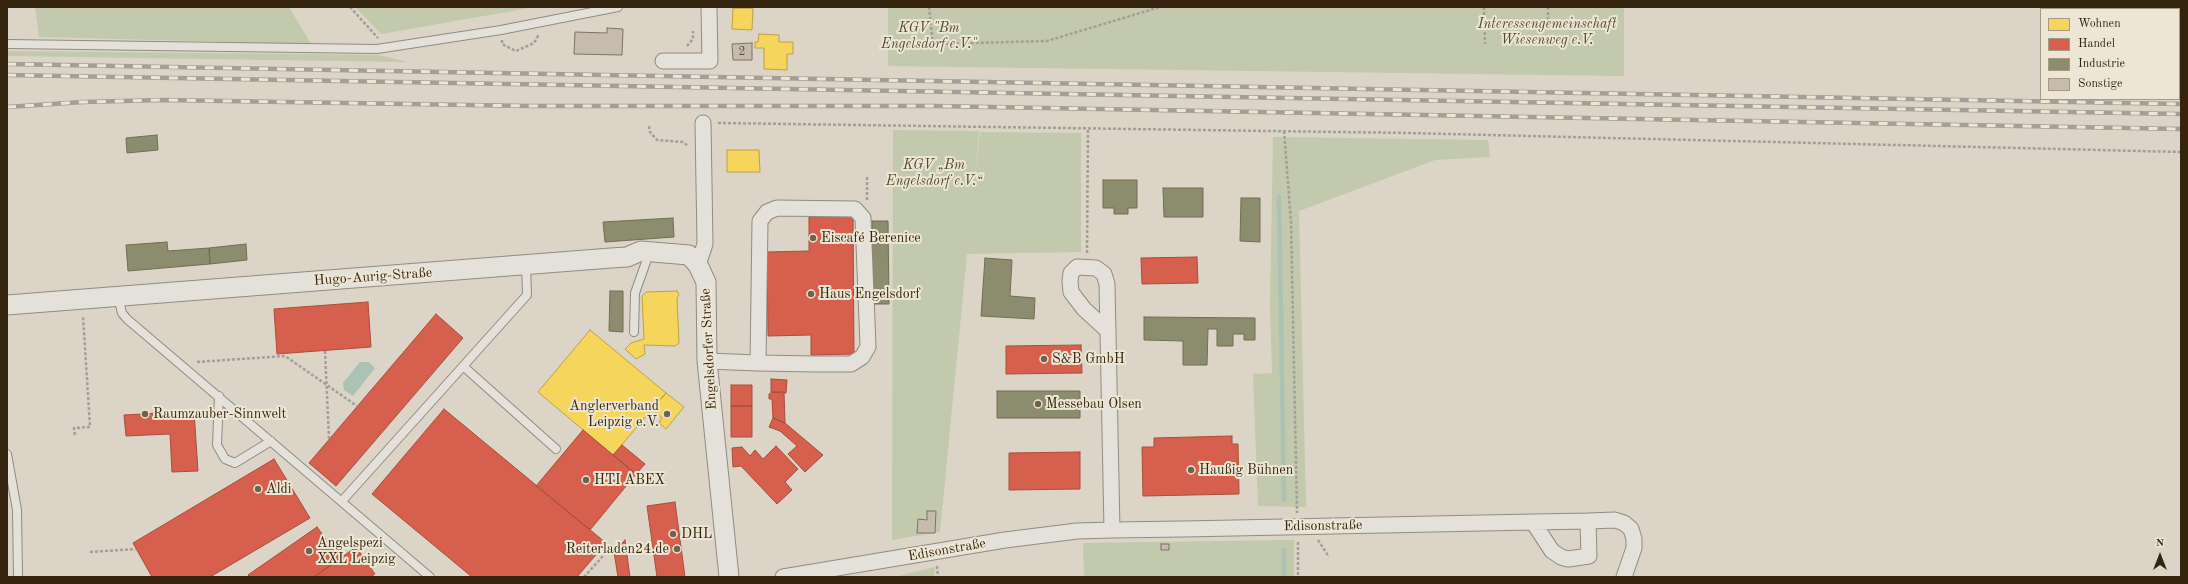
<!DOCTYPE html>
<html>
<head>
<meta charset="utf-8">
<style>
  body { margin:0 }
  #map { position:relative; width:2188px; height:584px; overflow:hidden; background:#dbd4c7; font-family:"Old Standard TT",serif }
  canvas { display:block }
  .frame { position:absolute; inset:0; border:8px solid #35250e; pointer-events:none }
  .legend { position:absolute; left:2040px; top:8px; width:140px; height:92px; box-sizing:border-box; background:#ede6d5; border:1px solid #a39985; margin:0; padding:5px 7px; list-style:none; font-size:12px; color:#35250e }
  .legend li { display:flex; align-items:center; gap:8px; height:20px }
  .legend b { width:20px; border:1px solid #a39985 }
  .north { position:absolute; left:2140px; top:536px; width:40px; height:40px; -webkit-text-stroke:3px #ede6d5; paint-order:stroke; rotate:0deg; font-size:11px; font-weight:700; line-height:16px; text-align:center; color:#35250e }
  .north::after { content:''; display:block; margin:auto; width:14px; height:18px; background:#35250e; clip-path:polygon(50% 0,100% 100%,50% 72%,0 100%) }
</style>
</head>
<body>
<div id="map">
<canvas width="2188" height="584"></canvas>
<div class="frame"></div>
<ul class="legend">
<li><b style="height:11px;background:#f6d55c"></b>Wohnen</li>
<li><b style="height:11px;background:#d6604d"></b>Handel</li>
<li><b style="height:11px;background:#8c8c6e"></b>Industrie</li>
<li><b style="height:11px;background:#c7bbae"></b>Sonstige</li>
</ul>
<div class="north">N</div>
</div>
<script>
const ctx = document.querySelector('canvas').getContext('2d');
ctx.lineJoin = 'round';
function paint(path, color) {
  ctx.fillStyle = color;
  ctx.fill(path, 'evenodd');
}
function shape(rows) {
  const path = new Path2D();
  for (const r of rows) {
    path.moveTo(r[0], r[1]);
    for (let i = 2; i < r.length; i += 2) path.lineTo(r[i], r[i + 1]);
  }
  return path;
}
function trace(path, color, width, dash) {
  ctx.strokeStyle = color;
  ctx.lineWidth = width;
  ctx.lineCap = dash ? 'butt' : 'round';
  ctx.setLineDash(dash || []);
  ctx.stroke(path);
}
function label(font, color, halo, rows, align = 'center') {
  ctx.font = font + ' "Old Standard TT",serif';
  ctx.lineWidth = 4;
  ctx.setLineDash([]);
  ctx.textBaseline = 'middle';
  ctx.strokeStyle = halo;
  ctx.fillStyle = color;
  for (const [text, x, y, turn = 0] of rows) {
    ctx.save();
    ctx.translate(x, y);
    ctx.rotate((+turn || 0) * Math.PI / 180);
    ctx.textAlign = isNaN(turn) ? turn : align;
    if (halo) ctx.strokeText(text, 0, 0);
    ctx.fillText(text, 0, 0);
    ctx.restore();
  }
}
paint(shape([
  [35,7,289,7,311,44,39,37],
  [355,7,535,7,381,34],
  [888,7,1624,7,1624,76,888,66],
  [7,51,379,55,408,62,7,56],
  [893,130,979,131,974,183,980,132,1081,133,1081,252,967,254,940,532,892,540],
  [1273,137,1488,140,1490,157,1435,160,1299,211,1306,507,1258,506,1253,374,1272,373,1270,307],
  [1294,540,1294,577,1084,577,1083,543],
  [935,567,934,577,894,577]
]), '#c2c9ac');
paint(shape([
  [360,362,369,362,375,368,353,396,344,390,343,383]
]), '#abc2b4');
const homes = shape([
  [733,7,753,7,753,8,733,8,733,7],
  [733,8,753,8,752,30,732,29,733,8],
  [759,34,779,35,779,42,793,42,793,54,787,54,787,70,764,69,764,48,755,48,755,42,758,42,759,34],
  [727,150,759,150,760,172,727,172,727,150],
  [677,291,679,295,677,298,679,343,675,346,644,345,645,354,636,359,625,349,631,343,644,339,642,296,646,292,677,291],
  [590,330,666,393,613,455,538,392,590,330],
  [666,393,684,407,666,429,659,423,662,418,652,409,666,393]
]);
paint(homes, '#f6d55c');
trace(homes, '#bca045', 1);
const shops = shape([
  [809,215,853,215,854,354,811,355,811,335,768,336,767,252,809,251,809,215],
  [1197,257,1198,283,1142,284,1141,258,1197,257],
  [368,302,371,347,277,354,274,309,368,302],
  [436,314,463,338,336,486,309,463,436,314],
  [1081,345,1082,373,1006,374,1006,346,1081,345],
  [771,379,787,380,786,393,771,392,771,379],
  [731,385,752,385,752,406,731,406,731,385],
  [772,392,784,392,785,423,773,418,772,399,769,399,769,394,772,392],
  [731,406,752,406,752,437,731,437,731,406],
  [444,409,606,543,577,577,472,577,372,494,444,409],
  [194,411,198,471,172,472,170,434,126,436,124,415,194,411],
  [773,418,785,423,823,455,805,472,788,454,797,446,780,431,769,427,773,418],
  [583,430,636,474,590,530,536,486,583,430],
  [1232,436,1232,444,1238,444,1239,494,1143,496,1142,447,1154,447,1154,438,1232,436],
  [622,445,645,464,636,474,613,455,622,445],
  [776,446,798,469,785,482,792,490,777,504,741,466,733,467,732,448,742,447,750,456,755,450,763,459,776,446],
  [1080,452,1080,489,1009,490,1009,453,1080,452],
  [274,459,310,518,210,577,152,577,133,543,274,459],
  [675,502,685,577,657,577,647,506,675,502],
  [317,527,340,558,314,577,250,577,248,575,317,527],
  [625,540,630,577,618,577,614,552,625,540],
  [356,547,375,574,370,577,314,577,356,547]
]);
paint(shops, '#d6604d');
trace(shops, '#a64e3a', 1);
const industry = shape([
  [157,135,158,150,127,153,126,138,157,135],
  [1103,180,1137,180,1137,208,1128,208,1128,214,1114,214,1114,208,1103,208,1103,180],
  [1163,188,1203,188,1203,217,1164,217,1163,188],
  [1241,198,1260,198,1260,242,1240,241,1241,198],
  [673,218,674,237,605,242,603,222,673,218],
  [872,221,888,221,889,304,873,304,872,221],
  [167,242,168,251,209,248,210,264,128,271,126,245,167,242],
  [246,244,247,260,210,264,209,248,246,244],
  [985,258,1012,260,1010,296,1035,298,1034,319,981,316,985,258],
  [610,291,623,291,623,332,609,331,610,291],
  [1144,317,1255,318,1255,340,1244,340,1244,334,1233,334,1233,346,1217,346,1217,329,1208,329,1207,365,1183,365,1183,341,1144,340,1144,317],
  [997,391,1080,391,1080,418,997,418,997,391]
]);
paint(industry, '#8c8c6e');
trace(industry, '#726d51', 1);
trace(shape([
  [1279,197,1284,500],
  [1284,550,1284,577]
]), '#abc2b4', 4.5);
const building = shape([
  [607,28,623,29,622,55,574,54,575,32,607,33,607,28],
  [752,43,752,60,733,60,732,44,752,43],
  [927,511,936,511,935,533,917,533,918,519,927,520,927,511],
  [1161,544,1169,544,1169,550,1161,550,1161,544]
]);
paint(building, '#c7bbae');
trace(building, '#797368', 1);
const service = shape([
  [7,44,377,49,501,30,618,7],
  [118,296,122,313,127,319,430,577],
  [634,332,635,293,646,262],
  [463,366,556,449],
  [219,396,217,445,225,459,235,463,271,441],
  [7,454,17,510,18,577],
  [342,501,527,295,526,265]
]);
const minor = shape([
  [663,61,710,61,709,7],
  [698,265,705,244,703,123],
  [1107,330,1084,309,1071,292,1070,281,1071,273,1077,267,1096,268,1104,274,1107,284,1112,530],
  [707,361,758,363,815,364,851,364,862,357,868,347,863,218,855,209,777,208,767,212,760,221,758,363],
  [1588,521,1615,520,1624,523,1631,529,1634,539,1634,548,1624,577],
  [783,577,1005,540,1077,531,1112,530,1184,529,1533,522,1588,521,1589,556,1568,559,1561,557,1552,551,1533,522]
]);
const tertiary = shape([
  [7,305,611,258,627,257,641,251,689,255,698,265,706,282,707,361,729,577]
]);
trace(service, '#918b80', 10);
trace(minor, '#918b80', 17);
trace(tertiary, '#918b80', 21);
trace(shape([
  [350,7,378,38],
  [929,7,933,44,1047,41,1160,7],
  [1484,7,1485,44],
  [1548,7,1548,21],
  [502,40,502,44,516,51,534,43,539,34],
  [687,46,693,39,693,31],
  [718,123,1407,133,2181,152],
  [649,126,650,132,657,140,683,142,688,146],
  [1284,131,1291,222,1297,513],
  [867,200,867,176],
  [1087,253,1088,128],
  [325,351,329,439],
  [197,362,285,356,357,406],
  [75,435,74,428,90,427,83,316],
  [1318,540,1329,557],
  [1298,542,1298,577],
  [90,552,136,549],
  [937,566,938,577],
  [584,577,614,544]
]), '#a39f97', 2.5, [3, 2]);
trace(service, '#e4e1da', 8);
trace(minor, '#e4e1da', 15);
trace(tertiary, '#e4e1da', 19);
const rail = shape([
  [7,64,2181,104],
  [7,75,2181,114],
  [7,107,83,102,164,100,530,106,936,106,2181,129]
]);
trace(rail, '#a39f97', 4.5);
trace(rail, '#ede6d5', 3, [9]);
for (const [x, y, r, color] of [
  [813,238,4,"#6f624f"],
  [811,294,4,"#6f624f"],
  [1044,359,4,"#6f624f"],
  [1038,404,4,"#6f624f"],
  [145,414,4,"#6f624f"],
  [667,414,4,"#6f624f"],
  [1191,470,4,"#6f624f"],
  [586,480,4,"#6f624f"],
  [258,489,4,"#6f624f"],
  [673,534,4,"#6f624f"],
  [677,549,4,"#6f624f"],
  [309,551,4,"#6f624f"]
]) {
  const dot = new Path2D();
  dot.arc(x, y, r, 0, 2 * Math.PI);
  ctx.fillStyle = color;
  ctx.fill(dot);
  trace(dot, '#ede6d5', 1.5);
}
label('12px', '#5b4c38', null, [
  ["2",742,52]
]);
label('italic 14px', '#534c30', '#ede6d5', [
  ["Interessengemeinschaft",1547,24],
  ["Wiesenweg e.V.",1547,40],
  ["KGV \"Bm",929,28],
  ["Engelsdorf e.V.\"",929,44],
  ["KGV „Bm",934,165],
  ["Engelsdorf e.V.“",934,181]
]);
label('14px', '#35250e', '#ede6d5', [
  ["Eiscafé Berenice",821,238],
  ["Haus Engelsdorf",819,294],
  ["S&B GmbH",1052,359],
  ["Messebau Olsen",1046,404],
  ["Anglerverband",659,406,"right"],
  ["Leipzig e.V.",659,422,"right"],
  ["Raumzauber-Sinnwelt",153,414],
  ["Haußig Bühnen",1199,470],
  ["HTI ABEX",594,480],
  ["Aldi",266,489],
  ["DHL",681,534],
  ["Angelspezi",317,543],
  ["XXL Leipzig",317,559],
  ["Reiterladen24.de",669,549,"right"]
], 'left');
label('14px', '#35250e', '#ede6d5', [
  ["Hugo-Aurig-Straße",373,277,-4],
  ["Engelsdorfer Straße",709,349,-93],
  ["Edisonstraße",1323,526,-1],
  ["Edisonstraße",947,550,-10]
]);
</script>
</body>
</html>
